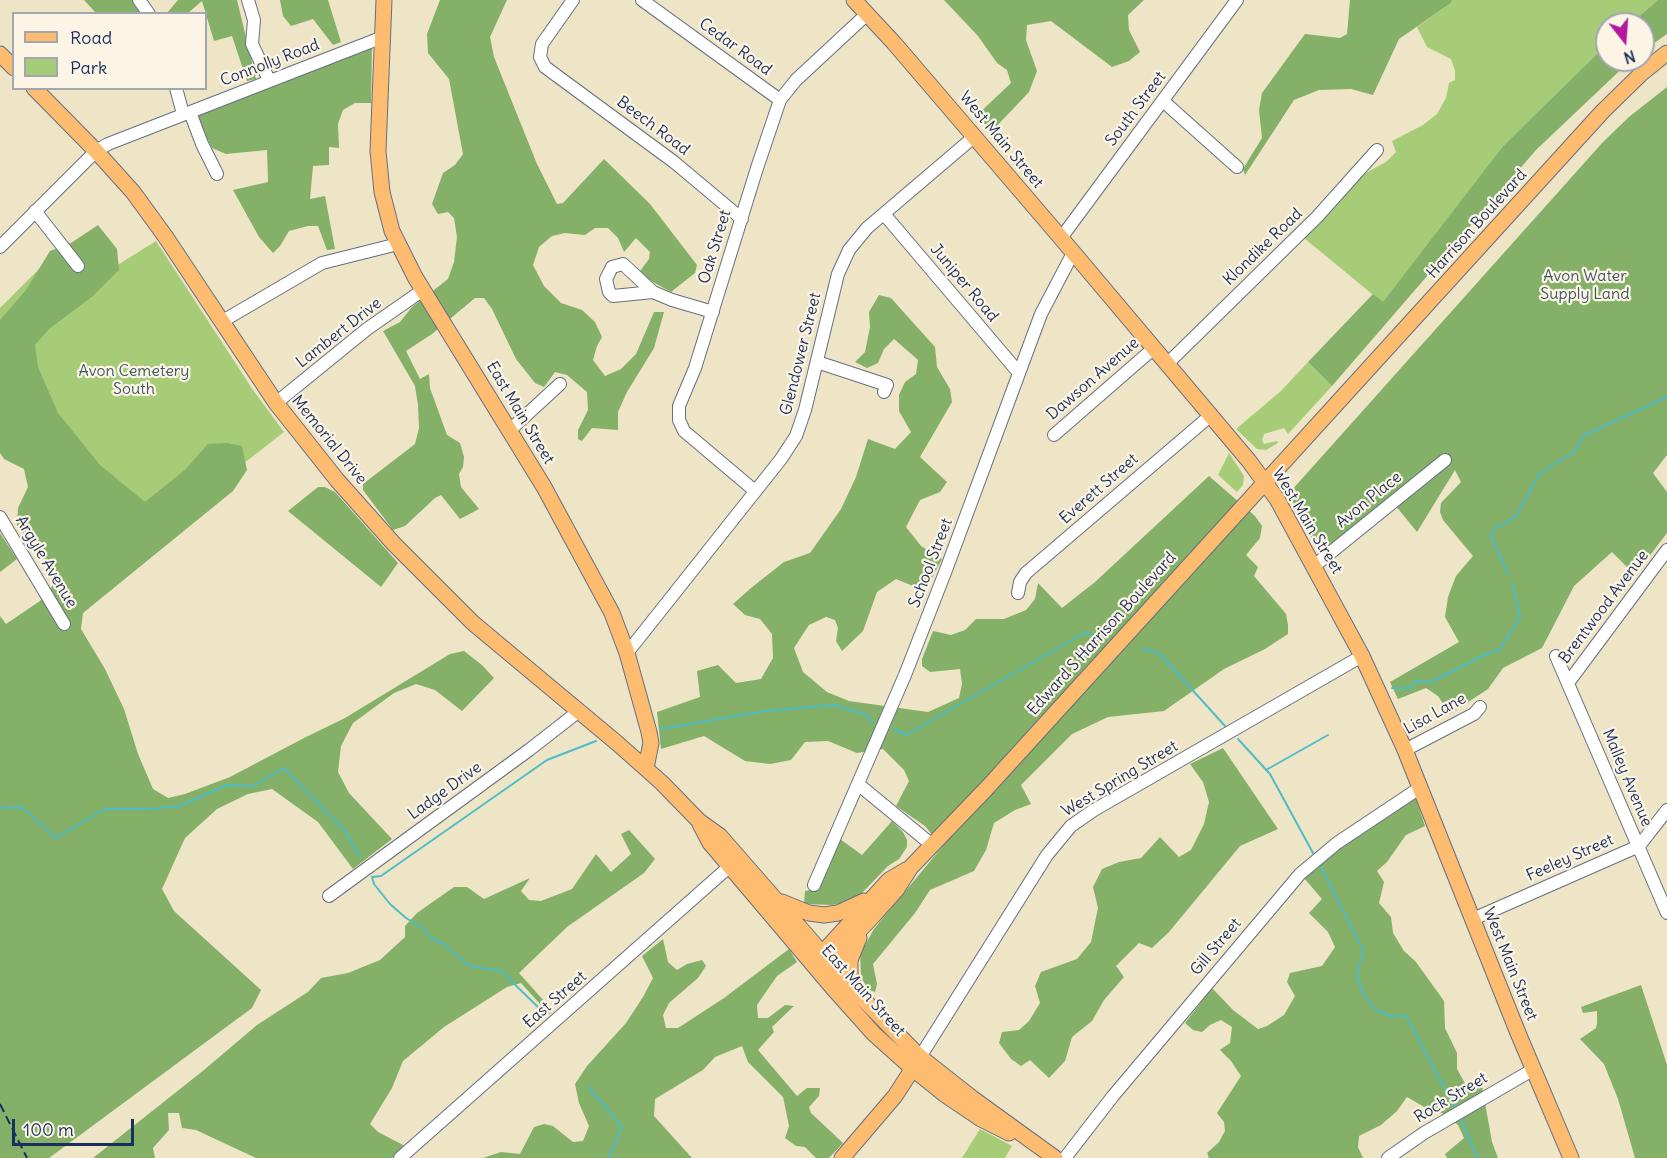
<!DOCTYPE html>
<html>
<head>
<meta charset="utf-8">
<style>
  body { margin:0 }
  #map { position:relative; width:1667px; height:1158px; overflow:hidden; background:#eee5c6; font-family:Delius,sans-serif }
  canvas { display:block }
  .legend { position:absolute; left:12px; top:12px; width:195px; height:78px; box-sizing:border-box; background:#fcf5e5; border:2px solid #a2a6af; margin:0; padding:8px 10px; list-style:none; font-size:18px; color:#1b2f5e }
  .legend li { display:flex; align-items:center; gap:12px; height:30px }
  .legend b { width:30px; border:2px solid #a2a6af }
  .north { position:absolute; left:1595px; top:12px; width:60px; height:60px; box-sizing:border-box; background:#fcf5e5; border:2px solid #a2a6af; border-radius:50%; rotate:163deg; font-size:16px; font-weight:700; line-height:24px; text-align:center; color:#1b2f5e }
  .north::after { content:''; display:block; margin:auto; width:21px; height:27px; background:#b5179e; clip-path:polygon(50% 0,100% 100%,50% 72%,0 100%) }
  .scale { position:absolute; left:12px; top:1119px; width:122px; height:27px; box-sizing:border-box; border:3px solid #1b2f5e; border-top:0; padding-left:8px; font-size:18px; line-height:21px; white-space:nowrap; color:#1b2f5e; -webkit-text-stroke:4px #fcf5e5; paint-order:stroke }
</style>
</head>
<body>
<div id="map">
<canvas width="1667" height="1158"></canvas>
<ul class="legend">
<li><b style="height:8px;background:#febc70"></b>Road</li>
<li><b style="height:16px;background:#a6cc77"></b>Park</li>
</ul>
<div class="north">N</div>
<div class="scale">100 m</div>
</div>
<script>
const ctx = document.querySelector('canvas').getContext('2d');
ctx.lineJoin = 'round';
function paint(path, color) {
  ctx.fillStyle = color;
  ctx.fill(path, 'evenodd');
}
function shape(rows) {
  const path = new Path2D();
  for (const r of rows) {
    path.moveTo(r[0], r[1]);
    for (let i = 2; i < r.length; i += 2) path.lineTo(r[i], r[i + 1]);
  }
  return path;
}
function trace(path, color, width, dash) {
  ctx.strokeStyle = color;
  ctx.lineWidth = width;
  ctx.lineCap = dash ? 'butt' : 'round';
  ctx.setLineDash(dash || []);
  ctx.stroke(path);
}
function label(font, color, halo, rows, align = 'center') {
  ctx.font = font + ' Delius,sans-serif';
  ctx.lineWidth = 4.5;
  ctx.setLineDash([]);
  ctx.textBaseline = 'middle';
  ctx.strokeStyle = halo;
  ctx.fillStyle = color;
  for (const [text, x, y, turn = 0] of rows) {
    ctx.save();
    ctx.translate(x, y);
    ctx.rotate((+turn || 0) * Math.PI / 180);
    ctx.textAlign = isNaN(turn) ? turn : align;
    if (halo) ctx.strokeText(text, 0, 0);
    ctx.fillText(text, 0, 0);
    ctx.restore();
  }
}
paint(shape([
  [1452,0,1658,0,1630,24,1607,24,1607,44,1503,146,1383,303,1304,238,1362,175,1386,162,1396,152,1392,141,1423,125,1437,114,1446,98,1449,83,1455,80,1455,71,1451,59,1427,47,1417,27,1451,3],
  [156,241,253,390,284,432,133,550,0,349,0,308,56,252,92,281],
  [1308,362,1332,386,1288,434,1284,428,1264,434,1262,440,1264,444,1277,441,1278,443,1266,450,1257,449,1236,429,1281,391],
  [1229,453,1244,476,1243,485,1237,492,1218,475],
  [980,1129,1012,1146,1005,1158,962,1158]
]), '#a6cc77');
paint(shape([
  [84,0,133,0,143,13,96,13],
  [178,0,237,0,256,79,247,81,232,36,214,41,202,1,188,13,166,14],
  [280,0,328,0,341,42,333,45,313,19,291,26,283,16],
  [440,0,507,0,490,37,494,57,537,164,557,204,563,203,604,159,650,204,697,265,695,273,671,292,651,281,640,271,649,259,650,252,636,238,624,252,618,238,608,228,595,228,585,235,565,233,552,236,539,247,533,265,544,286,561,303,582,310,595,322,602,337,597,346,593,360,605,376,621,369,636,354,654,312,664,312,654,348,627,392,618,412,618,430,592,428,582,441,578,439,578,430,588,410,587,392,567,375,555,372,544,387,535,383,516,359,492,309,484,298,475,298,432,334,406,351,420,379,429,374,430,388,447,435,460,443,464,457,463,467,459,474,461,487,479,509,460,519,441,495,435,498,405,526,393,530,363,490,363,484,415,444,419,428,418,405,415,386,383,331,400,322,412,307,448,279,454,262,457,237,454,218,448,212,438,214,432,204,443,173,455,165,463,154,449,79,428,53,427,34],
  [944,0,1144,0,1128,15,1129,30,1140,52,1129,61,1112,67,1051,21,1027,25,1026,40,1037,71,1029,92,993,130,975,117,1011,83,1007,70,997,63,978,36],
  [1350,0,1452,0,1451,3,1399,39,1373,95,1351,89,1319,90,1294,100,1245,175,1243,169,1262,138,1259,110,1262,93,1305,34,1340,38,1347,34],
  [1658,0,1667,0,1667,34,1643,51,1643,24,1630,24],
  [1607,44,1607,60,1631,60,1536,150,1332,386,1308,362,1373,294,1383,302,1503,146],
  [372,48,371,103,355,103,343,110,338,124,339,148,329,147,329,165,313,166,310,199,325,196,335,249,327,250,318,226,308,226,289,231,280,246,273,253,259,237,233,190,268,182,267,150,226,154,212,148,197,117,205,112],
  [1667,87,1667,455,1653,473,1667,492,1667,533,1635,575,1612,552,1574,586,1542,648,1503,668,1488,689,1450,714,1438,696,1426,688,1398,699,1390,682,1459,642,1445,617,1448,597,1456,576,1473,556,1443,520,1440,512,1441,503,1461,482,1455,470,1417,532,1395,505,1324,562,1292,500,1291,491,1603,142,1629,117],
  [98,225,117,249,119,270,93,296,49,329,35,345,38,367,58,413,100,465,145,502,186,469,208,444,227,443,242,446,247,470,233,491,83,613,81,629,105,669,124,709,138,754,153,789,168,798,185,794,230,777,304,738,345,718,450,654,464,651,482,665,494,678,462,711,435,690,416,684,394,693,353,723,341,746,338,772,349,793,392,839,353,869,318,822,272,789,248,794,217,809,185,838,162,889,174,911,261,990,252,1008,49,1158,0,1158,0,616,6,624,40,601,53,585,47,563,37,552,17,525,18,508,28,487,24,469,4,459,0,453,0,320,26,290,50,251,71,243],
  [879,295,891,298,935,347,937,367,950,389,952,402,920,457,947,482,940,492,920,500,906,527,921,546,942,559,925,591,896,579,877,592,863,631,842,651,836,641,838,628,835,620,826,617,809,625,794,648,803,672,827,692,849,701,928,712,959,698,962,684,960,669,930,672,922,666,922,659,933,631,951,635,965,630,976,619,1004,619,1026,610,1035,599,1038,583,1062,608,1095,582,1209,476,1255,516,1262,526,1260,538,1246,555,1258,567,1254,576,1286,614,1288,625,1288,634,1265,649,1224,669,1164,711,1108,717,1072,734,1021,785,1031,804,1015,810,994,823,986,850,974,871,930,890,915,913,873,964,877,984,875,992,867,989,861,976,860,954,874,929,942,847,925,826,896,806,909,781,904,770,883,749,857,753,828,741,805,742,791,760,770,764,745,761,704,736,661,749,657,712,700,697,697,671,718,665,736,683,761,679,773,658,772,634,760,619,745,615,733,604,751,588,784,562,810,553,841,509,856,477,868,439,895,449,911,432,899,411,899,395,905,382,916,374,918,360,894,339,884,349,878,363,867,368,855,362,865,352,870,327,869,312],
  [318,487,325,487,335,492,398,563,381,587,288,511],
  [0,533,17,559,0,572],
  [1223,748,1278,829,1240,846,1169,932,1152,948,1139,943,1116,966,1124,977,1104,1000,1092,1021,1072,1037,1065,1061,1049,1078,1030,1060,1021,1066,1011,1059,999,1043,1002,1032,1019,1030,1029,1021,1040,1003,1035,986,1041,972,1077,959,1091,942,1098,908,1093,887,1102,869,1119,862,1141,858,1160,837,1179,857,1191,850,1204,824,1209,802,1203,782,1190,764],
  [1416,799,1425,826,1406,835,1387,862,1377,871,1384,882,1379,903,1391,917,1393,933,1404,951,1416,962,1444,1001,1445,1028,1457,1053,1457,1069,1467,1087,1482,1086,1492,1142,1498,1158,1447,1158,1445,1154,1464,1138,1458,1125,1442,1113,1431,1111,1407,1097,1397,1111,1381,1125,1359,1136,1358,1147,1363,1158,1209,1158,1207,1153,1219,1142,1225,1131,1224,1122,1217,1113,1241,1076,1231,1061,1220,1050,1230,1043,1232,1027,1221,1020,1210,1025,1202,1032,1193,1030,1185,1023,1212,988,1233,1010,1258,1029,1267,1026,1284,1015,1295,996,1287,982,1290,973,1322,966,1335,947,1328,932,1309,913,1322,899,1304,878,1343,844,1411,800],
  [892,821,903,832,907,840,907,847,899,859,888,866,861,894,846,902,832,905,804,904,805,891,817,889,840,839,862,855],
  [629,830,655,859,644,873,567,927,519,973,553,1011,549,1014,521,983,507,987,444,1027,403,1061,392,1088,370,1124,378,1132,405,1146,392,1158,256,1158,196,1130,182,1128,179,1113,168,1113,169,1130,153,1148,155,1158,93,1158,204,1070,257,1025,308,992,321,978,348,973,380,960,405,937,405,926,417,913,454,887,467,887,484,899,530,878,521,891,529,900,541,901,572,889,596,854,611,872,631,854,621,834],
  [663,939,668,962,677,970,687,964,702,960,706,966,698,978,669,1003,663,1015,666,1028,678,1028,724,998,789,949,797,962,777,976,770,986,757,1005,758,1018,768,1018,785,1005,794,1006,772,1027,774,1032,758,1050,797,1096,807,1088,820,1088,819,1096,809,1107,811,1113,843,1143,829,1158,816,1158,805,1147,796,1146,785,1138,789,1126,783,1097,748,1062,742,1046,715,1057,703,1070,655,1099,654,1116,692,1158,483,1158,501,1152,520,1154,534,1127,544,1124,553,1126,573,1142,583,1141,589,1126,579,1103,575,1084,587,1066,626,1023,643,997,653,978,642,956],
  [1641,985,1667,1065,1667,1158,1635,1158,1618,1099,1604,1064,1580,1039,1596,1028,1597,1024,1597,1011,1583,1013,1581,1007]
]), '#84b068');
trace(shape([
  [1508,574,1491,536,1496,527,1507,523,1516,516,1540,473,1574,452,1583,436,1667,397],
  [1143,649,1159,653,1225,726],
  [1392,688,1410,688,1416,681,1431,682,1484,655,1499,650,1520,616,1512,583],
  [661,729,765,711,835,705,867,715,872,723],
  [894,729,906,735,1084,633,1102,638],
  [1238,739,1270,774,1313,853],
  [1266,770,1328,735],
  [0,808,22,807,56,838,105,809,148,809,180,806,227,785,253,786,284,768,345,831,360,857],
  [1321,867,1363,950,1357,976,1363,994,1375,1009,1390,1016,1406,1016,1454,1106],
  [540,1009,501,971,470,966,442,943,431,938,423,928,406,918,390,904,374,884,372,877,381,876,547,760,596,741],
  [588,1087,622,1126,609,1158],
  [1461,1119,1477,1158]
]), '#4fbdc7', 2);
const minor = shape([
  [139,0,149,14],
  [248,0,254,20,252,44,269,80],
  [573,0,542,44,540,57,545,67,674,162,742,219],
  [642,0,780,100],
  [176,88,183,114],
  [1163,101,1237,167],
  [190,112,202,144,217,174],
  [35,211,78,266],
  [884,214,1019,373],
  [1061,238,1237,0],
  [0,247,96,151,108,144,383,37],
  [653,292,613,296,609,292,606,279,612,267,623,264,653,292,672,300,713,312],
  [221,322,322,263,398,244],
  [817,362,887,385,884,392],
  [1167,364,1317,217,1377,150],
  [276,403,367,329,423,290],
  [510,430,560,384],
  [1054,435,1154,348],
  [755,491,684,431,679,420,679,406,695,368,757,168,780,100,796,80,867,14],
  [0,517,64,624],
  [1314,566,1445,460],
  [1018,593,1020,582,1026,573,1210,416],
  [627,653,781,459,796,436,805,410,838,274,849,250,867,228,975,136],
  [1556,656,1667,913],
  [1568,683,1667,550],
  [1405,750,1474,714,1480,707],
  [858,784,932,845],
  [814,885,905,675,946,570,1041,314,1073,253],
  [329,896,529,750,579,711],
  [1473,919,1639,846,1667,810],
  [920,1057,1047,855,1071,826,1094,810,1362,656],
  [400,1158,730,866],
  [1065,1158,1113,1096,1300,874,1337,843,1421,787],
  [1388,1158,1424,1133,1534,1069]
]);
const major = shape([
  [384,0,378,151,382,192,392,231,415,277,544,487,612,613,627,653,649,732,651,743,646,768],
  [854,0,894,43,1061,238,1249,461,1277,499,1362,656,1405,750,1518,1033,1571,1158],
  [0,54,14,68],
  [34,88,96,151,133,192,165,236,276,403,337,480,394,544,473,623,617,743,662,783,699,821,720,836,856,992,920,1057,972,1098,1055,1158],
  [700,824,710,843,832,987,874,1034,913,1069,944,1094,981,1119,1009,1133],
  [782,902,809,913,824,915,838,913,864,901],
  [817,959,889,880,906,870],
  [820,972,873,916,897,889,911,867,986,789,1603,111,1643,72,1667,53],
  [855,989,850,974,850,960,859,938],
  [842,1158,895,1096,917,1062]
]);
trace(minor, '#656f82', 14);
trace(major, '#656f82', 17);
trace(minor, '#fff', 12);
trace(major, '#febc70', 15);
trace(shape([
  [0,1104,27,1158]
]), '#1b2f5e', 2, [9, 4.5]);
label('16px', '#1b2f5e', '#fcf5e5', [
  ["Cedar Road",735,47,36],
  ["Connolly Road",270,63,-21],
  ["South Street",1136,109,-53],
  ["Beech Road",653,126,37],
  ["West Main Street",1001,140,50],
  ["Harrison Boulevard",1477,224,-48],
  ["Oak Street",715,247,-73],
  ["Klondike Road",1263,247,-44],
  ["Juniper Road",964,283,50],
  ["Lambert Drive",339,333,-38],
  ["Glendower Street",801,354,-76],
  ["Dawson Avenue",1093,379,-41],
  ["East Main Street",520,413,59],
  ["Memorial Drive",329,440,51],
  ["Everett Street",1099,489,-41],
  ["Avon Place",1369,500,-39],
  ["West Main Street",1307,521,59],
  ["Argyle Avenue",46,562,59],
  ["School Street",931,563,-69],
  ["Brentwood Avenue",1604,607,-53],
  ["Edward S Harrison Boulevard",1102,634,-48],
  ["Lisa Lane",1435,714,-29],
  ["Malley Avenue",1627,778,67],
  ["West Spring Street",1120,779,-31],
  ["Ladge Drive",445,791,-36],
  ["Feeley Street",1570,858,-24],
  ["Gill Street",1216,947,-50],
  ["West Main Street",1510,964,68],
  ["East Main Street",863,991,48],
  ["East Street",555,1000,-41],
  ["Rock Street",1451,1098,-31]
]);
label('16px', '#3e5664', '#fcf5e5', [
  ["Avon Water",1585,276],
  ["Supply Land",1585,294],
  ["Avon Cemetery",134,371],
  ["South",134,389]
]);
</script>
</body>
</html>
